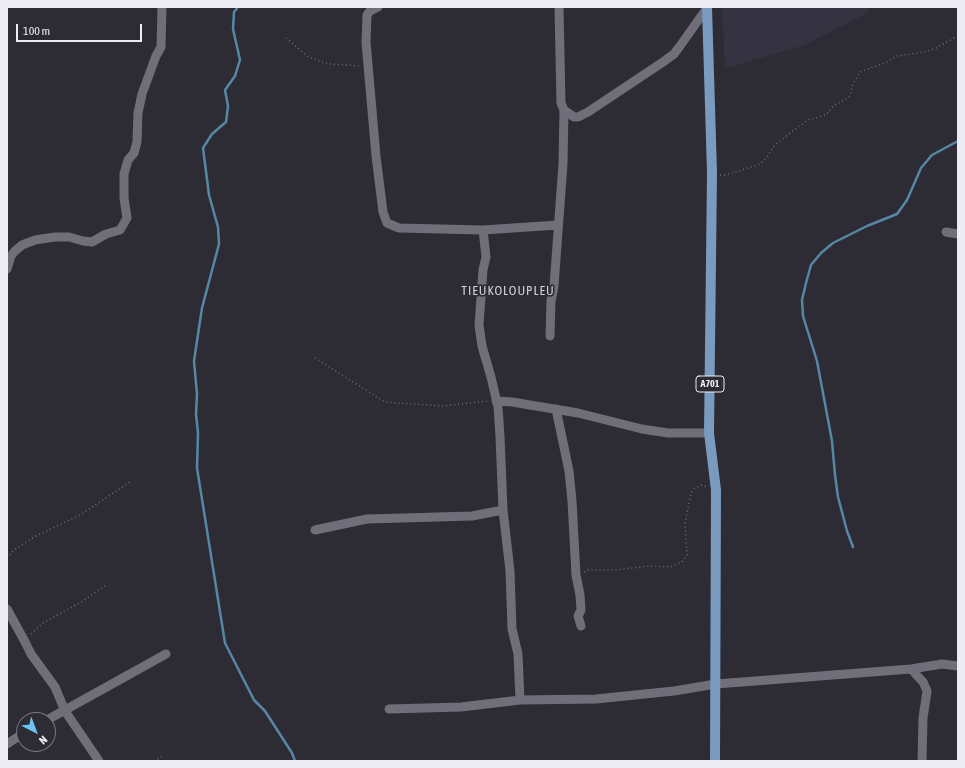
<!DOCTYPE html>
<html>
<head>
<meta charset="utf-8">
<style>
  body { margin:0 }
  #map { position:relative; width:965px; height:768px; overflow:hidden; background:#2d2b34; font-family:"Asap Condensed",sans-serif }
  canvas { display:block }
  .frame { position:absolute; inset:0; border:8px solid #edecf2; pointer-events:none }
  .north { position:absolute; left:16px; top:712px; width:40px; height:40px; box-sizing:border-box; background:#2d2b34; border:1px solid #7a7880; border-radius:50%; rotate:138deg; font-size:11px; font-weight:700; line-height:16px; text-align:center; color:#edecf2 }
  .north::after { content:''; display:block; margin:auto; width:14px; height:18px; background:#6cc3f2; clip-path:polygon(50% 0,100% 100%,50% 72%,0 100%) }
  .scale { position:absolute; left:16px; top:24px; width:126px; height:18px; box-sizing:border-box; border:2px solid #edecf2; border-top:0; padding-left:5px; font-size:12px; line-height:14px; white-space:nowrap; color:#edecf2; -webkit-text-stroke:3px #2d2b34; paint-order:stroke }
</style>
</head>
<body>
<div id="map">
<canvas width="965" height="768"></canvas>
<div class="frame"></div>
<div class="north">N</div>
<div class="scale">100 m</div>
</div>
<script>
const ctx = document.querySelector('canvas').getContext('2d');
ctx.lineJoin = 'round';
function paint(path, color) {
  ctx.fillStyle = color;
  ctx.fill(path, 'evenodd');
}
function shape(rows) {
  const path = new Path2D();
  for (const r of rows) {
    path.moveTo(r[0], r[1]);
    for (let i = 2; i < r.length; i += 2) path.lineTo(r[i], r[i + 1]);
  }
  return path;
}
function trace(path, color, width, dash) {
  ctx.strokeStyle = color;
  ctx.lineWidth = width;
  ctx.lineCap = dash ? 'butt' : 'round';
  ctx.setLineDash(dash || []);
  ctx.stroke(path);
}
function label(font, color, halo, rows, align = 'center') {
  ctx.font = font + ' "Asap Condensed",sans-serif';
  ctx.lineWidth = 3.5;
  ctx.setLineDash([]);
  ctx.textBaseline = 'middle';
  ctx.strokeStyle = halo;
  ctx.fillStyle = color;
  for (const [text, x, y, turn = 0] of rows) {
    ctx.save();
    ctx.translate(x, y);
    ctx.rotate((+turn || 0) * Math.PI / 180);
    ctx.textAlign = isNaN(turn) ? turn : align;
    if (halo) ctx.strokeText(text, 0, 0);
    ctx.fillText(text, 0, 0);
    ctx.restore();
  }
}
paint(shape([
  [722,7,869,7,867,13,805,45,725,68]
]), '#353342');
trace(shape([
  [238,7,234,12,233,29,240,60,235,76,225,90,228,106,226,122,212,134,203,148,209,195,218,227,219,244,202,308,194,361,197,394,196,414,198,433,197,468,225,643,254,700,265,711,292,753,295,761],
  [853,547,847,531,838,497,835,475,832,441,817,361,803,316,802,300,806,283,811,265,821,253,833,243,867,226,897,214,907,200,921,168,932,155,958,141]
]), '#5687a4', 2.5);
trace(shape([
  [286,38,307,56,321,62,331,64,360,66],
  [720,175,726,175,760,164,767,157,774,146,790,133,808,120,826,115,834,105,845,100,850,96,853,84,860,72,887,62,897,56,924,52,934,49,958,36],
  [315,358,385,402,443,406,488,401],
  [7,558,14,550,36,536,80,515,130,482],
  [584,572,588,570,614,570,650,566,671,567,682,562,687,555,685,523,691,493,695,488,701,485,707,487],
  [31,634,43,623,81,602,106,585],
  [154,761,164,755]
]), '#6f6d75', 1.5, [1, 3]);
trace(shape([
  [378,7,370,11,367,15,366,42,376,156,383,212,387,223,399,228,483,230,558,225],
  [559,7,561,103,564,110,574,117,578,117,588,112,663,62,674,54,680,46,707,8],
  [483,230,486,257,483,270,479,325,482,346,491,377,498,407,500,436,503,510,510,571,512,629,518,654,520,700],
  [946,232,958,234],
  [7,269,11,256,15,251,22,245,35,240,55,237,69,237,83,241,92,242,106,234,120,230,127,218,124,198,124,174,128,160,134,153,137,142,138,113,142,94,156,56,161,47,162,7],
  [550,336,551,301,554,286,563,164,564,110],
  [496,401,512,402,578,413,642,429,668,433,709,433],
  [556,409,569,471,572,501,576,575,580,595,581,610,578,616,581,626],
  [315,530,367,519,472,516,503,510],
  [7,609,24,640,31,654,55,687,65,711,99,761],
  [911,669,923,682,927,691,923,718,922,761],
  [389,709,461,707,520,700,596,699,674,691,716,684,911,669,942,664,958,666],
  [47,720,166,654],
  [7,744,24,733]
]), '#706e79', 9);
trace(shape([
  [707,7,712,173,709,433,716,490,715,761]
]), '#799bc0', 10);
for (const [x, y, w] of [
  [710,384,28]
]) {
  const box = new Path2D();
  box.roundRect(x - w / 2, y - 8, w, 16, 3);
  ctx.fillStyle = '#2d2b34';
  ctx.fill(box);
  trace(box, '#edecf2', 1);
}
label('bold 10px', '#edecf2', null, [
  ["A701",710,384]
]);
ctx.letterSpacing = '1px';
label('13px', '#d2d0dc', '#2d2b34', [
  ["TIEUKOLOUPLEU",508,291]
]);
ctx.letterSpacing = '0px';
</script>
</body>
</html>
